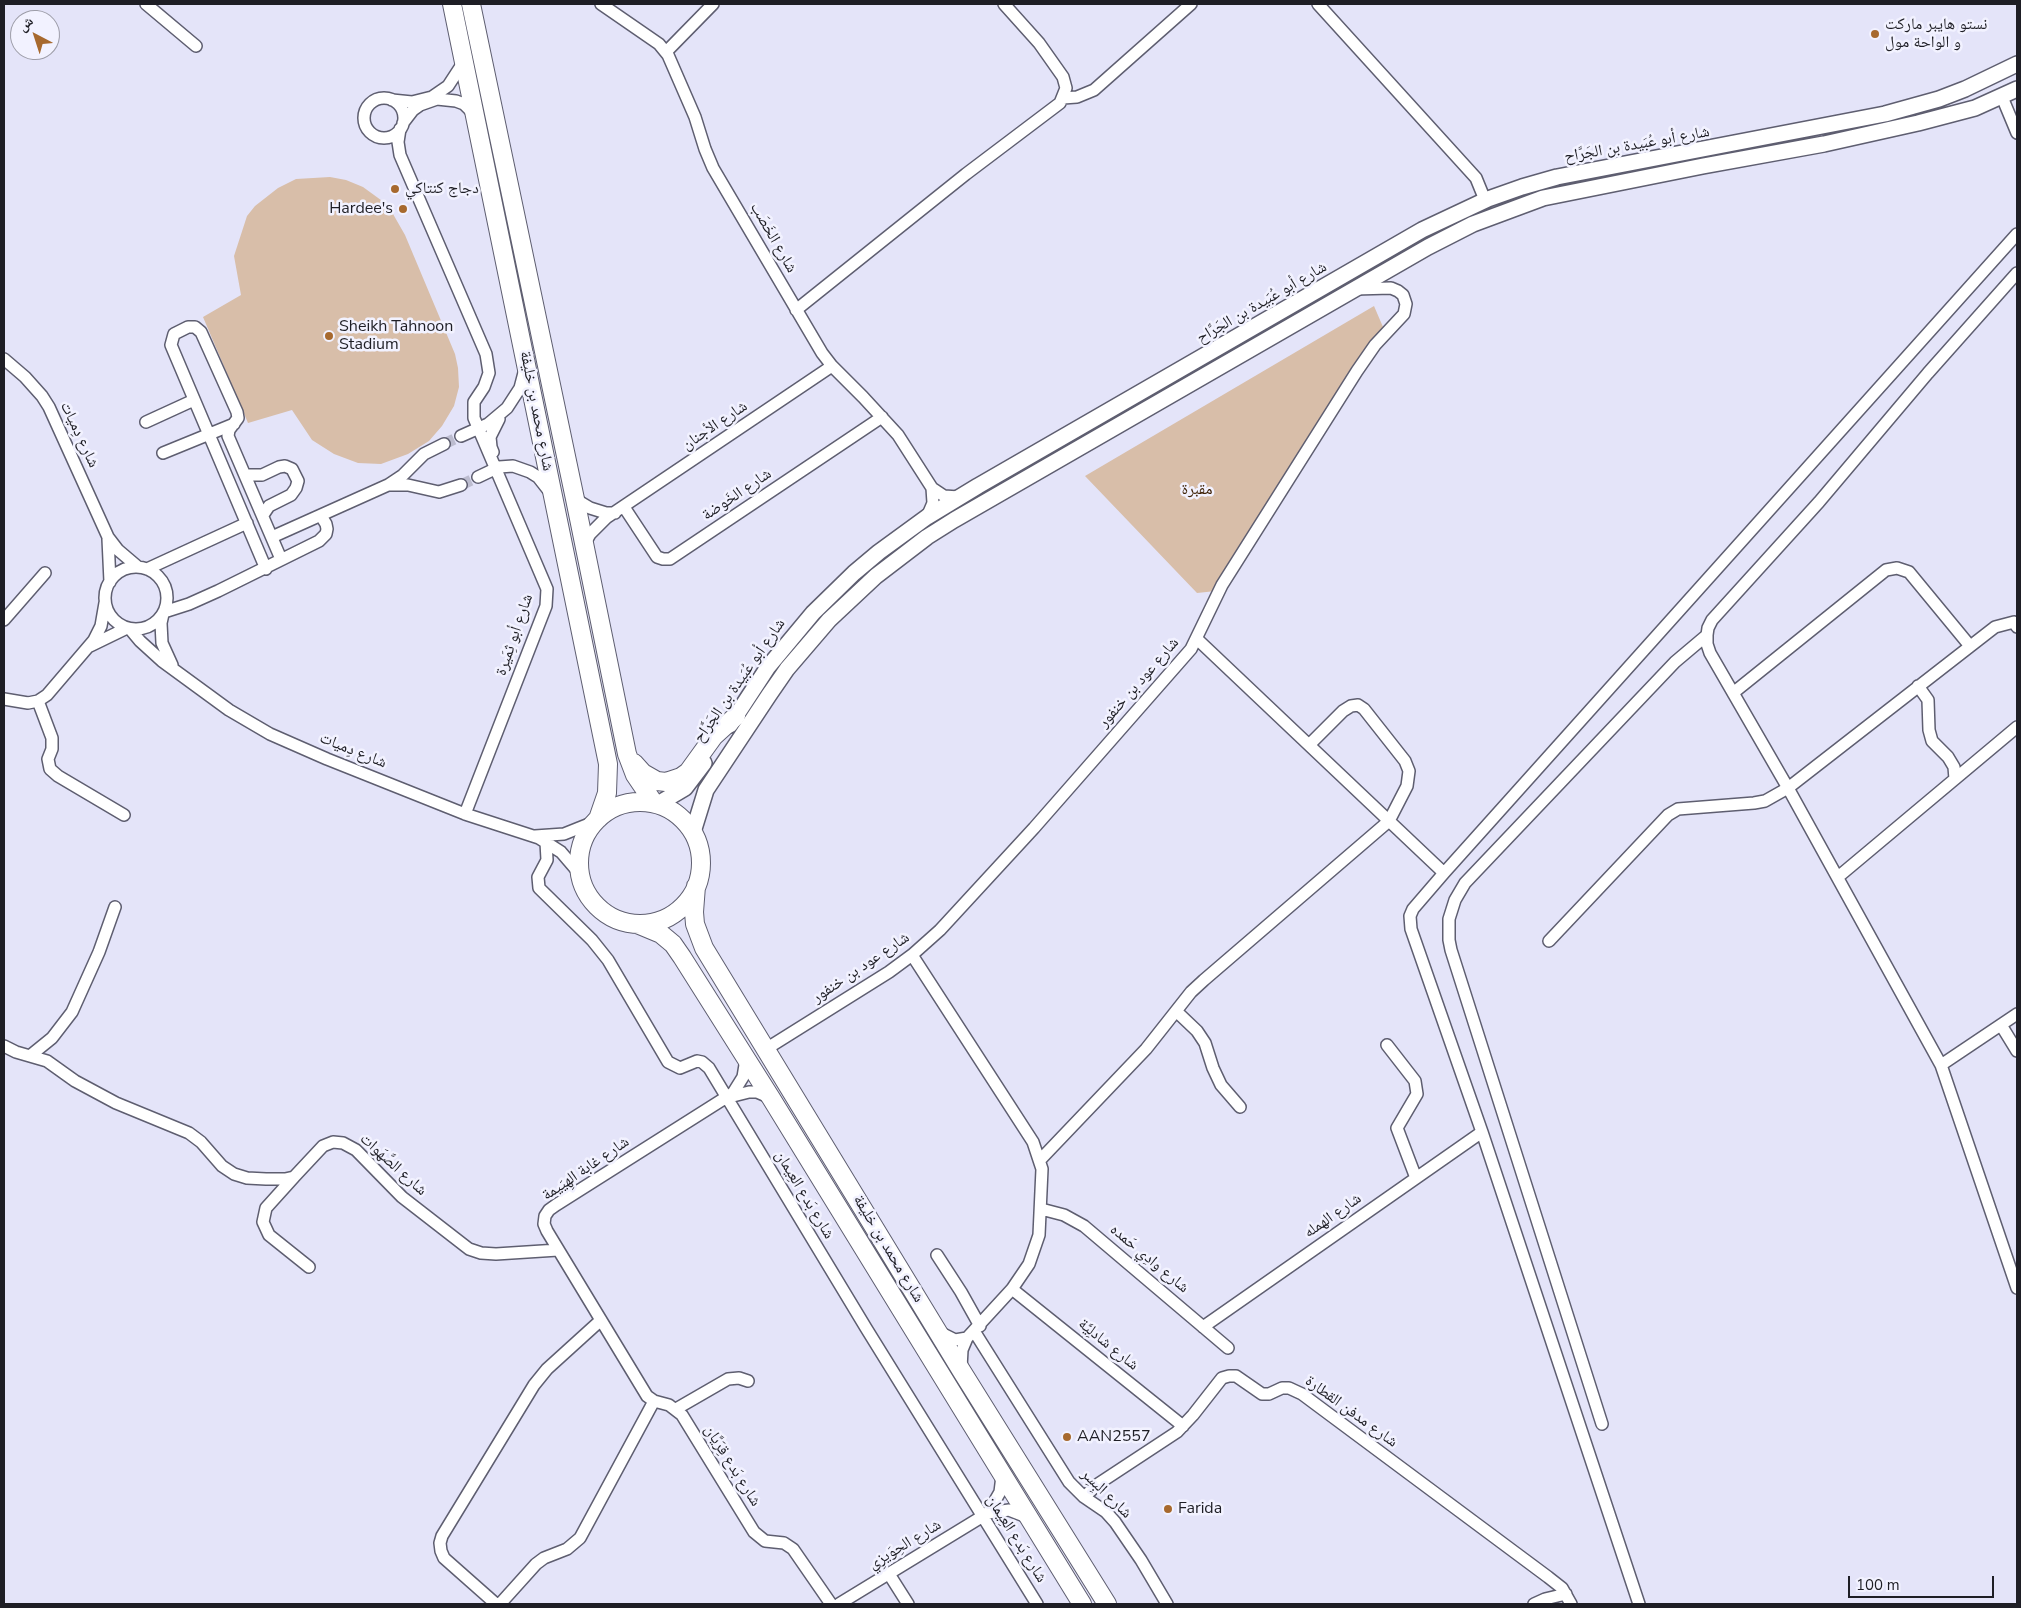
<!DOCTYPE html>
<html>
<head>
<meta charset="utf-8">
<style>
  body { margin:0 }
  #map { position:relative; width:2021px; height:1608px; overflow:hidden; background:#e4e4f9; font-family:"Nunito Sans","Noto Naskh Arabic",sans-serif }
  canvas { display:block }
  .frame { position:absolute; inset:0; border:5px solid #1e1e25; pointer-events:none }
  .north { position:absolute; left:10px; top:10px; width:50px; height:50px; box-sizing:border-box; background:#f2f2ff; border:1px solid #9d9da8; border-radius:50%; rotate:320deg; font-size:14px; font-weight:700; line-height:20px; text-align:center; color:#1e1e25 }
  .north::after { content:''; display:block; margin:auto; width:18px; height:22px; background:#a7692e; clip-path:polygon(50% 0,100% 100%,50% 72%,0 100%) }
  .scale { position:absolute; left:1848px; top:1576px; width:146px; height:22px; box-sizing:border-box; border:2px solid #1e1e25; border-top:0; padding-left:6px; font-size:15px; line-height:18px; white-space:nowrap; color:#1e1e25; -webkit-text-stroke:4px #f2f2ff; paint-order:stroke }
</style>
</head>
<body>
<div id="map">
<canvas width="2021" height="1608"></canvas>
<div class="frame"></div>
<div class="north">ش</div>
<div class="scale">100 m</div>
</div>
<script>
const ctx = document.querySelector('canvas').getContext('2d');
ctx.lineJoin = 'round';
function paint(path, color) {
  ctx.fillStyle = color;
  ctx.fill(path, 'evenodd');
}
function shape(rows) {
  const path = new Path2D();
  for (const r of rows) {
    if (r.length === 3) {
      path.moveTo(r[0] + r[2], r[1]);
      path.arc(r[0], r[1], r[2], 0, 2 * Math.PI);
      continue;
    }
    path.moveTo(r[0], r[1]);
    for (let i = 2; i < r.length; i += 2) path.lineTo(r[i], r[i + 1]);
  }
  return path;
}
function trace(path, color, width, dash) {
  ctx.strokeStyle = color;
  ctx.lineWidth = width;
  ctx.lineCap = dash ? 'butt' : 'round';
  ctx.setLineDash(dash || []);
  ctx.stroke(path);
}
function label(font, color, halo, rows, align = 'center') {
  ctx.font = font + ' "Nunito Sans","Noto Naskh Arabic",sans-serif';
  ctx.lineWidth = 5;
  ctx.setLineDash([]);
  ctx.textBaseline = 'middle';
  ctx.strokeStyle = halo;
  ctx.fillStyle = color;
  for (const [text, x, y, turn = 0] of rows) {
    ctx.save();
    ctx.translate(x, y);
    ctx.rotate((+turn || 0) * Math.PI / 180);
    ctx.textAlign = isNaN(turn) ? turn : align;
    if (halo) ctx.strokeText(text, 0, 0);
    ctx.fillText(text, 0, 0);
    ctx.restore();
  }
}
paint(shape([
  [330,177,346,180,363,187,385,203,393,214,405,235,455,354,458,368,459,387,454,406,442,426,429,441,408,454,381,464,358,463,334,454,312,440,292,410,248,423,203,317,241,295,234,256,247,216,255,206,278,188,296,179],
  [1374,306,1383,327,1216,591,1197,593,1085,476]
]), '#d8bea9');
trace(shape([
  [444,444,461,436],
  [461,485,478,477]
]), '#bcbccf', 11, [11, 5.5]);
const minor = shape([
  [146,4,196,46],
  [601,4,659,44,668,55,695,117,705,149,713,168,822,353,832,366,863,397,898,435,932,488,944,496,959,497],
  [1318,4,1476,178,1485,200],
  [666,52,713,4],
  [2002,97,2017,133],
  [1063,98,1077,97,1094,90,1191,4],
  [384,118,20],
  [392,100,412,102,432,97,448,86,463,63],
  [403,123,413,110,420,105,437,99,456,101,464,104,474,114],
  [400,129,398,142,400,155,486,354,489,373,484,387,474,402,474,418,547,589,546,606,465,814],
  [2017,273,1928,373,1819,502,1712,620,1708,628,1707,635,1707,644,1710,653,1788,788,1941,1065,2017,1288],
  [796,310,966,174,1060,103,1066,88,1063,77,1039,43,1004,4],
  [4,359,25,377,42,396,49,407,108,537,118,550,138,567],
  [146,422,194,400],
  [461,436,488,424,507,408,520,388,525,369],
  [493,452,491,447,490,437,499,419],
  [163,453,234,424],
  [246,475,262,475,279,467,285,466,292,469,298,481,296,488,291,495,269,506,263,515],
  [478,477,499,467,513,466,530,472,538,477,549,491],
  [390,485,408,485,439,492,461,485],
  [575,499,590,508,606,513,615,513],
  [624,507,657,557,663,559,670,559,882,417],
  [927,517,933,503,932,488],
  [272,537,388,485,403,475,424,454,444,444],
  [108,539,110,582],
  [585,543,590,534,606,518,832,366],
  [136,598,31],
  [147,569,247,523],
  [266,569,171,345,174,334,188,327,195,327,201,332,237,412,238,418,229,430,228,436,281,559],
  [164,612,189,604,218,591,319,541,326,534,327,529,326,524,321,516],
  [163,614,161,623,162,643,172,665],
  [4,620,45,573],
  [130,629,140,641,162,661,229,710,270,734,327,759,465,814,539,838,561,852,579,873],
  [1197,639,1444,873],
  [90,646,127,628],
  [1918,686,1928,700,1929,730,1932,741,1948,757,1954,767,1955,779],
  [1733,693,1886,570,1897,568,1909,572,1970,646],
  [4,699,28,703,38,701,47,695,94,640,101,626,105,603],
  [38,701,52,738,52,749,48,759,50,769,58,776,124,815],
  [535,836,564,834,594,822],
  [546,842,547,860,538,877,539,888,592,940,608,960,668,1062,680,1068,697,1061,702,1062,709,1068,866,1328,1037,1604],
  [1838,877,2017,727],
  [1549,941,1668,815,1678,809,1754,803,1765,801,1788,788,1995,627,2014,622,2017,627],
  [912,955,1033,1142,1042,1169,1039,1235,1029,1264,1012,1289,967,1338,962,1350,961,1368],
  [1176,1011,1197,1031,1205,1043,1213,1068,1221,1085,1240,1107],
  [2001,1025,2017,1051],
  [1387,1045,1415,1081,1417,1094,1397,1128,1416,1178],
  [4,1046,16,1052,47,1061,75,1081,116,1103,189,1133,201,1142,222,1166,234,1174,247,1178,266,1179,285,1179,294,1177,323,1146,333,1142,343,1143,356,1150,402,1197,469,1249,481,1253,496,1254,558,1250],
  [766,1049,889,972,912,955,940,930,1034,828,1191,649,1222,585,1357,371,1375,345,1404,314,1406,304,1403,295,1398,291,1391,288,1355,289],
  [31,1055,52,1038,72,1012,99,952,115,907],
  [746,1059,743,1077,733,1093,556,1205,549,1210,545,1216,544,1224,547,1231,647,1396,654,1401,669,1405,682,1415,754,1532,765,1541,784,1543,793,1549,831,1604],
  [1941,1065,2017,1014],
  [729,1097,749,1092,757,1092,771,1098],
  [1040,1160,1146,1049,1191,992,1204,980,1389,821,1407,786,1409,771,1405,761,1364,709,1358,705,1351,706,1343,711,1309,745],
  [294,1177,266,1208,263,1222,269,1235,309,1267],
  [1041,1209,1064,1215,1084,1226,1228,1348],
  [937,1255,961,1292,980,1326],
  [1012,1289,1183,1426],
  [1203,1327,1482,1132],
  [974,1331,1069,1482,1084,1497,1106,1512,1115,1522,1141,1560,1167,1604],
  [939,1332,955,1340,967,1338],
  [676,1409,728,1379,739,1378,748,1381],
  [1602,1424,1451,950,1449,940,1449,919,1455,900,1465,883,1675,662,1707,635],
  [1084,1497,1098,1484,1177,1432,1193,1415,1222,1378,1229,1376,1236,1376,1262,1394,1269,1394,1282,1388,1289,1388,1302,1394,1548,1577,1562,1588,1571,1604],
  [988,1513,1000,1492,1002,1476],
  [889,1574,908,1604],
  [496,1604,444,1558,441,1551,440,1543,442,1536,534,1385,547,1369,601,1320],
  [500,1604,536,1564,544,1558,567,1549,580,1538,654,1401],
  [839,1604,988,1513,1009,1510,1027,1517],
  [1534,1604,1545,1599,1566,1594],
  [1639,1604,1482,1132,1411,929,1410,916,1413,909,1444,873,2017,234]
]);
const major = shape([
  [730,725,768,667,813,613,854,573,879,552,927,517,978,486,1422,230,1488,199,1522,187,1557,177,1885,114,1939,99,1965,89,2017,64],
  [658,804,685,788,704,763],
  [693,832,706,790,769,695,787,669,829,620,876,576,927,537,954,520,1428,247,1473,224,1543,198,1703,166,1824,144,1918,123,1975,108,2017,89]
]);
const highway = shape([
  [452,4,608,764,607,793,598,819],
  [471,4,575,499,627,754,635,775,654,803],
  [634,763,643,773,657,781,666,782,681,777,688,772,714,736,736,716],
  [640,863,61],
  [696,886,694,912,695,924,704,948,961,1370,1107,1604],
  [637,924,661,934,673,944,682,957,771,1098,1082,1604]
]);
trace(minor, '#5e5e70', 14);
trace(major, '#5e5e70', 18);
trace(highway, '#5e5e70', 20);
trace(minor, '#fff', 11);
trace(major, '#fff', 15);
trace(highway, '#fff', 18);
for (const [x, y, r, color] of [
  [1875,34,5,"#a7692e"],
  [395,189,5,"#a7692e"],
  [403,209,5,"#a7692e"],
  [329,336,5,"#a7692e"],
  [1067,1437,5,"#a7692e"],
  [1168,1509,5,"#a7692e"]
]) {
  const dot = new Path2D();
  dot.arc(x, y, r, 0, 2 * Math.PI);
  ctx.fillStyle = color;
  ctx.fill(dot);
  trace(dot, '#f2f2ff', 2);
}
label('16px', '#1e1e25', '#f2f2ff', [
  ["نستو هايبر ماركت",1885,25],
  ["و الواحة مول",1885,43],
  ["دجاج كنتاكي",405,189],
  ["Hardee's",393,209,"right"],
  ["Sheikh Tahnoon",339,327],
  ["Stadium",339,345],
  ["AAN2557",1077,1437],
  ["Farida",1178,1509]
], 'left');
label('16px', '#1e1e25', '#f2f2ff', [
  ["شارع أبو عُبَيدة بن الجَرَّاح",1637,145,-10],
  ["شارع الخَصَب",773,238,60],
  ["شارع أبو عُبَيدة بن الجَرَّاح",1262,303,-30],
  ["شارع محمد بن خليفة",536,411,79],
  ["شارع الأجنان",715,426,-34],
  ["شارع دِميات",79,435,65],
  ["شارع الخَوضة",737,495,-34],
  ["شارع أبو ثِمَيرة",515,635,-71],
  ["شارع أبو عُبَيدة بن الجَرَّاح",740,681,-55],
  ["شارع عود بن خنفور",1139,683,-49],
  ["شارع دِميات",353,751,22],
  ["شارع عود بن خنفور",861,968,-34],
  ["شارع الصَّهَوات",393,1165,42],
  ["شارع غابة الهِيَيمة",586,1169,-34],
  ["شارع بَدع العِيمان",804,1195,59],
  ["شارع الهمله",1333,1216,-35],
  ["شارع محمد بن خليفة",888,1249,59],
  ["شارع وادِي حَمده",1149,1259,40],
  ["شارع شادلِيَّة",1108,1345,39],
  ["شارع مدفن القطارة",1351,1412,36],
  ["شارع بَدع قِرَيَّان",732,1466,58],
  ["شارع البِسِر",1106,1494,44],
  ["شارع بَدع العِيمان",1016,1539,58],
  ["شارع الحِوَيزِي",905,1545,-31]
]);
label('16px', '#3e2206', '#f2f2ff', [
  ["مقبرة",1197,490]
]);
</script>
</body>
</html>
